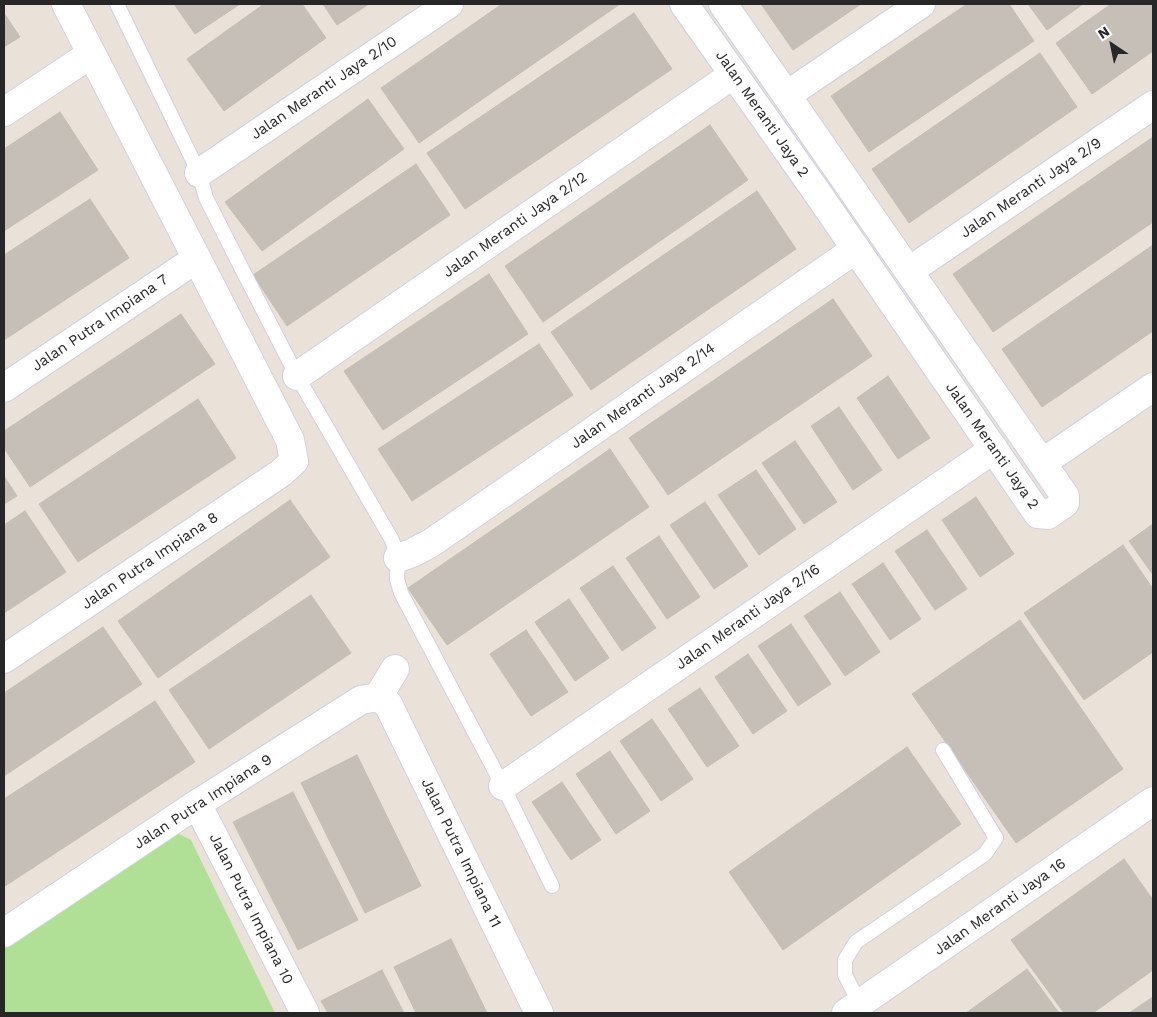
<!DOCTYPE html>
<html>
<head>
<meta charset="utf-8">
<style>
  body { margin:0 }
  #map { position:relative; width:1157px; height:1017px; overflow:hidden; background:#eae2d8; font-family:"Work Sans",sans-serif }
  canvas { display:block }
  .frame { position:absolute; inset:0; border:5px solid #272727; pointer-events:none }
  .north { position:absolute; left:1087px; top:20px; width:50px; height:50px; -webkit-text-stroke:4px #fff; paint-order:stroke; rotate:326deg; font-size:14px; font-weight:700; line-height:20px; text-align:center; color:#272727 }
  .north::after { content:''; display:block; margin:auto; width:18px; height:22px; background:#272727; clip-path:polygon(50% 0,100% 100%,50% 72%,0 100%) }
</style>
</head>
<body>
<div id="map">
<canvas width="1157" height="1017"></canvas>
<div class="frame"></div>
<div class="north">N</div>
</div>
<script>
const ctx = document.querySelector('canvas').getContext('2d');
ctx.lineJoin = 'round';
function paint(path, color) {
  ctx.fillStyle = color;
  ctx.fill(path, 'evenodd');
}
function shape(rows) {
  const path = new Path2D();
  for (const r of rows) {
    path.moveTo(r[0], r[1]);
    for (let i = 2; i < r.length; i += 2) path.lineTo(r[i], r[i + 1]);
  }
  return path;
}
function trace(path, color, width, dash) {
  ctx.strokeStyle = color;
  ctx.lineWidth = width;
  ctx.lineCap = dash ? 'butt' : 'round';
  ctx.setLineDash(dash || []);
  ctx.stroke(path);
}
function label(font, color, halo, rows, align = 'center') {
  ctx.font = font + ' "Work Sans",sans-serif';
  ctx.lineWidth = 4;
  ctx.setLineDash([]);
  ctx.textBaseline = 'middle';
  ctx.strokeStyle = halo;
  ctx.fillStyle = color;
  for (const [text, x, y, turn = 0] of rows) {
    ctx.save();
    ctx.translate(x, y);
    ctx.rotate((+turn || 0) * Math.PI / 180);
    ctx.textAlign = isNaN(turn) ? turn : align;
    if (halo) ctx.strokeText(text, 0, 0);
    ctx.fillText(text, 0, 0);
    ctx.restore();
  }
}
paint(shape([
  [177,833,191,840,275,1013,4,1013,4,949]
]), '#afe095');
const building = shape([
  [174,4,240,4,195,34,174,4],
  [264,4,302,4,326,38,224,111,187,59,264,4],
  [323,4,369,4,337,25,323,4],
  [502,4,620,4,419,143,381,88,502,4],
  [761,4,861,4,793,50,761,4],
  [967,4,1009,4,1034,41,869,152,831,96,967,4],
  [1028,4,1083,4,1047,30,1028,4],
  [1111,4,1153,4,1153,51,1092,94,1056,43,1111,4],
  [4,13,20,37,4,47,4,13],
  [634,13,672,69,465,209,427,153,634,13],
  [1040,53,1077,107,909,223,872,169,1040,53],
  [368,99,404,149,262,251,225,202,368,99],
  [60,112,98,170,4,231,4,149,60,112],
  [710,125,748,180,543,322,505,266,710,125],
  [1153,137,1153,222,993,332,953,274,1153,137],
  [416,164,450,215,287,326,253,275,416,164],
  [757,191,796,249,591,390,551,332,757,191],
  [90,199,129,258,4,340,4,255,90,199],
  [1153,245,1153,331,1042,407,1002,349,1153,245],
  [489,274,528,334,383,430,344,371,489,274],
  [833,299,872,356,668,495,629,438,833,299],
  [181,314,215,364,30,487,4,448,4,431,181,314],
  [539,344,573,395,412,501,378,449,539,344],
  [888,376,930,438,898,459,857,398,888,376],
  [198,399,236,458,78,562,39,504,198,399],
  [839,407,882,470,853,490,811,426,839,407],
  [795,441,837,502,804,524,762,463,795,441],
  [610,449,649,507,447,645,408,588,610,449],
  [756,470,796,529,759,555,718,495,756,470],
  [4,476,17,496,4,504,4,476],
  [976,497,1014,554,980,577,942,520,976,497],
  [290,500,330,557,158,678,118,621,290,500],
  [705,502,748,566,714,589,670,525,705,502],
  [25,511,66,572,4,613,4,525,25,511],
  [1153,524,1153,575,1129,541,1153,524],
  [927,530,967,589,935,610,895,551,927,530],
  [659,536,700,597,667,619,626,558,659,536],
  [1123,545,1153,589,1153,652,1084,700,1024,613,1123,545],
  [883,563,921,619,890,640,852,584,883,563],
  [613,566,656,628,622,651,580,588,613,566],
  [840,592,880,652,845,676,804,616,840,592],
  [311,595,351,653,209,749,169,690,311,595],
  [569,599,609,658,575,681,535,622,569,599],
  [1020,620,1123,769,1016,843,912,694,1020,620],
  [791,624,831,684,798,706,758,646,791,624],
  [103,627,142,684,4,776,4,693,103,627],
  [526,630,568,692,531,716,490,654,526,630],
  [748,654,787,711,753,734,715,677,748,654],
  [700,688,739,746,707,767,668,709,700,688],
  [155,701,195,762,5,886,4,884,4,799,155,701],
  [652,719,693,779,661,801,620,741,652,719],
  [907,747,961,824,783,950,729,872,907,747],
  [610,751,650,811,616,834,576,774,610,751],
  [357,755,421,886,365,913,301,783,357,755],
  [562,782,601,840,571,860,532,802,562,782],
  [293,792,358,920,298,950,233,822,293,792],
  [1124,859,1153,900,1153,970,1093,1013,1064,1013,1011,940,1124,859],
  [451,939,487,1013,416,1013,394,967,451,939],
  [1027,969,1059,1013,966,1013,1027,969],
  [382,970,404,1013,328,1013,321,1001,382,970],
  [1153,997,1153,1013,1129,1013,1153,997]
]);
paint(building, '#c5bfb8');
trace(building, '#c4beb2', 1);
const lane = shape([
  [117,4,199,173,206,198,245,275,297,376,392,540,398,558,397,579,401,593,503,786,552,886],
  [860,1004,845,975,845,960,856,942,985,854,996,838,943,750]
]);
const street = shape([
  [684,4,814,188,1038,514,1048,515,1065,503,1065,496,723,4],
  [787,95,921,4],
  [4,112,91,54],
  [199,173,449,4],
  [909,271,1153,105],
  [297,376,734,74],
  [4,388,196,259],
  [1042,463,1153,387],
  [398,558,412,553,431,543,856,249],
  [4,659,281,473,294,461,290,440,66,4],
  [378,697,388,704,539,1013],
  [503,786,994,449],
  [197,804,305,1013],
  [4,933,197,804,361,700,378,697,395,669],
  [846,1013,1153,801]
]);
trace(lane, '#ced1e0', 16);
trace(street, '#ced1e0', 30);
trace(lane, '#fff', 14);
trace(street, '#fff', 28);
label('15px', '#272727', '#fff', [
  ["Jalan Meranti Jaya 2/10",324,88,-34],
  ["Jalan Meranti Jaya 2",762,114,55],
  ["Jalan Meranti Jaya 2/9",1031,188,-34],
  ["Jalan Meranti Jaya 2/12",515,225,-35],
  ["Jalan Putra Impiana 7",100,323,-34],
  ["Jalan Meranti Jaya 2/14",643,396,-35],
  ["Jalan Meranti Jaya 2",992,446,55],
  ["Jalan Putra Impiana 8",150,561,-34],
  ["Jalan Meranti Jaya 2/16",748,617,-35],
  ["Jalan Putra Impiana 9",203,802,-33],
  ["Jalan Putra Impiana 11",461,853,64],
  ["Jalan Meranti Jaya 16",1000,907,-35],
  ["Jalan Putra Impiana 10",251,909,63]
]);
</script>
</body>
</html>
